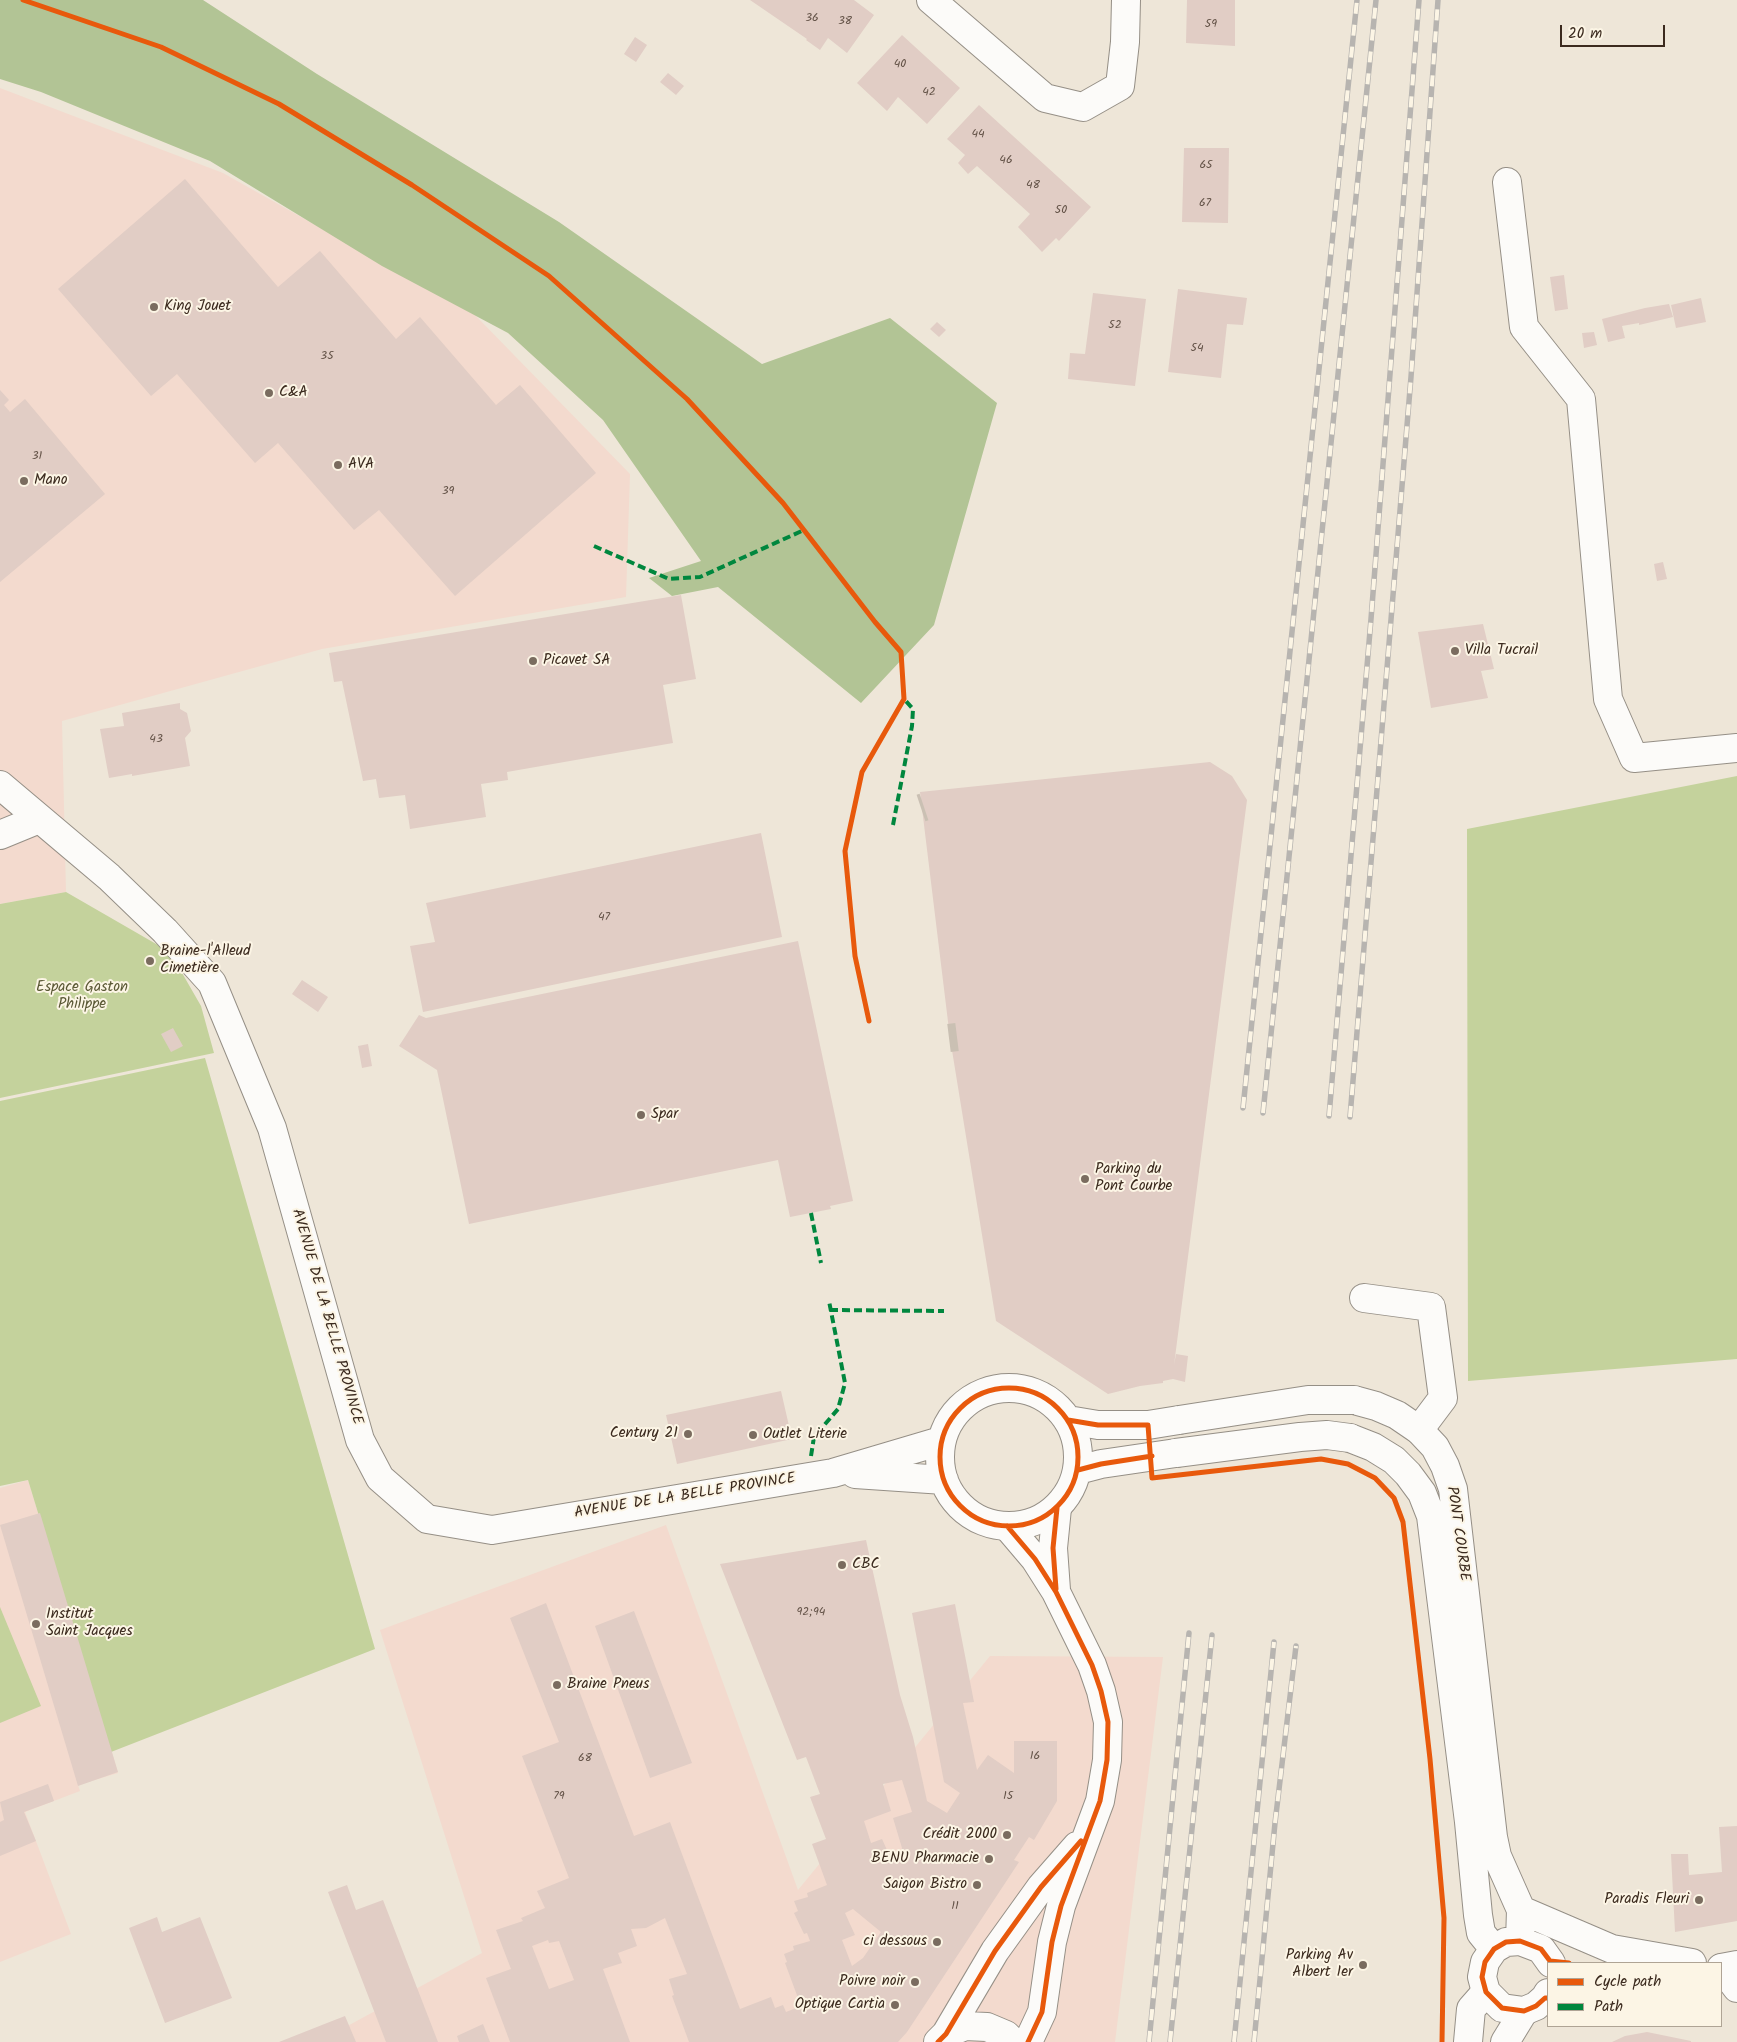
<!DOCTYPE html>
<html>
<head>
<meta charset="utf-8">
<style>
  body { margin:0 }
  #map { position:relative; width:1737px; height:2042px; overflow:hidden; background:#eee6d8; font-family:Kalam,sans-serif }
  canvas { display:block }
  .legend { position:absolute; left:1547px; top:1962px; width:175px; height:65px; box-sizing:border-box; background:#fcf5e5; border:1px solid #afa495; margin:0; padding:6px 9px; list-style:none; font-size:15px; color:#3b2a1e }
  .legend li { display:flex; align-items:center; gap:10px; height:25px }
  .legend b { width:25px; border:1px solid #afa495 }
  .scale { position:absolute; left:1560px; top:25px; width:105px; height:22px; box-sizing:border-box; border:2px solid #3b2a1e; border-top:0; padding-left:6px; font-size:15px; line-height:18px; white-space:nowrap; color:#3b2a1e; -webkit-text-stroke:4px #fcf5e5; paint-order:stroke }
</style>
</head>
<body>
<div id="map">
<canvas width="1737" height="2042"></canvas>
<ul class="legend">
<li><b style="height:6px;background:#e8590c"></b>Cycle path</li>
<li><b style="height:6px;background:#00873e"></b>Path</li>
</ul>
<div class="scale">20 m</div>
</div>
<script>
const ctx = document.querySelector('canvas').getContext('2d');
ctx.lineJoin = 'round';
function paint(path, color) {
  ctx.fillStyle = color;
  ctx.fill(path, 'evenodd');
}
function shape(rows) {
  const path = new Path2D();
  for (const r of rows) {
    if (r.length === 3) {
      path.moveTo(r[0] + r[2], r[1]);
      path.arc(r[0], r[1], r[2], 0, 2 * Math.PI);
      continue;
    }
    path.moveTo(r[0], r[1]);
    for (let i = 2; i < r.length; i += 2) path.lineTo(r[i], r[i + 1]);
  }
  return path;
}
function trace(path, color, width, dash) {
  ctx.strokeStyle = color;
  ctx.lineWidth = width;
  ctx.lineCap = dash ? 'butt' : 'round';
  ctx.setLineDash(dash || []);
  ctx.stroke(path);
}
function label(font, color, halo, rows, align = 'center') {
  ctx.font = font + ' Kalam,sans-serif';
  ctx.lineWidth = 4;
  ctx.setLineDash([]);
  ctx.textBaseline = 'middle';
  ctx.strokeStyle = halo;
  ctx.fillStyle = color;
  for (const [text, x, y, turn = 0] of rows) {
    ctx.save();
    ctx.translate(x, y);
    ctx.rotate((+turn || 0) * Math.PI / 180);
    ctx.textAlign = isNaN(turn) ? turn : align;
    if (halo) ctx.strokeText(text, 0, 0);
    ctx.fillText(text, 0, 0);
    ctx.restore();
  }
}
paint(shape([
  [0,88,223,173,475,315,630,474,626,597,322,649,62,721,66,892,0,904],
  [28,1480,118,1773,78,1785,80,1791,25,1812,71,1934,0,1962,0,1488],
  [666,1525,798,1890,990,1656,1163,1657,1115,2042,318,2042,482,1953,380,1630]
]), '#f3dace');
paint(shape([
  [1737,776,1737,1359,1468,1381,1467,829],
  [66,892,170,952,201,1006,214,1053,0,1098,0,904],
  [205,1058,375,1649,111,1752,28,1480,0,1486,0,1101],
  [0,1607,41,1706,0,1723]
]), '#c4d29c');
paint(shape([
  [0,0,203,0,317,74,559,222,762,364,890,318,997,403,934,625,861,703,718,587,672,596,649,578,701,561,603,420,508,333,382,266,210,161,41,92,0,79]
]), '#b2c495');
paint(shape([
  [750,0,854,0,874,15,847,53,828,38,820,50,806,40,807,39],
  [1187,0,1235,0,1235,46,1186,43],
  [902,35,960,88,927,124,898,97,887,111,857,83],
  [635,37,647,45,636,62,624,54],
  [668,73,684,86,676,95,660,82],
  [979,105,1091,207,1059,241,1056,238,1042,252,1018,227,1030,214,977,166,968,174,958,163,965,155,947,139],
  [1184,148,1229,148,1228,223,1182,222],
  [185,179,278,287,320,251,396,339,420,317,496,405,520,385,596,473,455,596,379,510,354,530,278,443,255,463,177,374,151,396,58,289],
  [1564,275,1568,309,1555,311,1550,277],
  [1178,289,1247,298,1243,325,1227,324,1221,378,1168,372],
  [1093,293,1146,299,1135,386,1068,379,1070,353,1085,354],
  [1701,298,1706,322,1676,328,1671,305],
  [1669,304,1673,317,1639,325,1639,323,1622,326,1625,338,1608,342,1602,319,1645,308],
  [937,322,946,330,939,337,930,329],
  [1594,332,1597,345,1584,348,1582,333],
  [0,390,9,400,4,405,10,412,25,399,105,494,0,582],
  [1663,562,1667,579,1657,581,1654,564],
  [681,595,696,679,663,685,673,743,507,772,508,780,481,784,486,817,410,829,405,795,379,798,376,779,363,781,342,681,334,682,329,653],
  [1483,624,1494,669,1481,671,1488,698,1431,708,1418,632],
  [180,703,180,709,187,713,191,731,185,738,190,766,132,776,132,774,109,778,100,729,124,726,122,713],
  [1210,762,1232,776,1247,800,1174,1365,1176,1354,1188,1356,1185,1382,1173,1379,1163,1381,1163,1383,1140,1386,1108,1394,996,1321,950,1038,920,792],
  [761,833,782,937,423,1012,410,946,435,942,426,903],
  [798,941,853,1201,830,1206,831,1209,790,1217,778,1160,469,1224,437,1070,399,1046,419,1015,426,1018],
  [302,980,328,997,318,1012,292,994],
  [173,1028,183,1046,171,1052,161,1034],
  [368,1044,372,1066,362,1068,358,1046],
  [781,1391,792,1439,677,1464,666,1415],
  [40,1513,118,1772,78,1786,0,1525],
  [866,1540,900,1695,913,1737,927,1801,947,1813,960,1793,944,1782,912,1613,955,1604,974,1702,963,1703,977,1770,988,1755,1014,1773,1014,1741,1057,1741,1057,1801,1034,1840,1029,1837,1014,1860,1019,1862,907,2032,898,2042,689,2042,672,1996,674,1995,669,1979,687,1974,665,1918,646,1928,631,1929,637,1946,618,1953,622,1963,603,1969,630,2042,510,2042,486,1978,511,1969,496,1930,523,1921,521,1918,545,1908,537,1891,569,1878,522,1756,559,1742,510,1618,546,1603,634,1836,670,1822,740,2009,771,1997,775,2008,783,2005,786,2012,801,2006,785,1963,787,1962,784,1954,794,1950,793,1946,810,1941,807,1933,804,1934,794,1913,798,1911,794,1901,808,1897,807,1893,827,1885,812,1844,826,1839,810,1797,820,1794,806,1757,797,1760,720,1564],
  [902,1780,912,1812,893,1818,902,1848,898,1864,887,1850,882,1839,871,1843,864,1821,891,1811,883,1784],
  [853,1909,881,1932,863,1958,852,1966,842,1940,855,1935,845,1913],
  [548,1940,549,1943,559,1941,574,1980,549,1989,532,1946],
  [634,1611,692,1763,650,1778,595,1626],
  [48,1784,54,1801,24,1812,36,1841,0,1856,0,1822,4,1820,0,1802],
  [1737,1826,1737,1921,1675,1932,1671,1854,1688,1854,1689,1875,1722,1872,1719,1827],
  [347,1885,356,1910,383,1900,438,2042,386,2042,328,1892],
  [157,1917,162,1932,200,1917,232,1998,165,2023,129,1928],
  [345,2016,356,2042,279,2042,327,2023],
  [483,2024,490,2042,459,2042,457,2036],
  [1647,2032,1691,2041,1691,2042,1612,2042,1625,2036]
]), '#e1cdc5');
trace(shape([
  [921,808,924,807],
  [949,1038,957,1037]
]), '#cac0b3', 28, [28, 14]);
const minor = shape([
  [931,0,1045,98,1083,107,1120,86,1125,42,1126,0],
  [1507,182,1524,327,1581,399,1608,699,1634,758,1737,748],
  [0,835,39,819],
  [1364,1298,1431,1307,1443,1398,1419,1430],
  [1007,1526,1035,1559,1056,1592,1092,1665,1101,1691,1108,1722,1107,1760,1100,1801,1061,1906,1052,1942,1042,2012,1028,2042],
  [1056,1590,1053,1548,1057,1508],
  [1722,1968,1737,1988],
  [946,2034,965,2026,987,2027,1006,2035,1013,2042],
  [938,2042,946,2034,995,1951,1041,1887,1077,1846],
  [1468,2042,1471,2009,1486,1992],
  [1505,2042,1524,2011]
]);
const major = shape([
  [0,785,109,877,165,931,212,983,272,1128,360,1440,380,1478,427,1519,492,1530,833,1473,941,1441],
  [1009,1457,69],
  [1354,1400,1376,1406,1397,1415,1419,1430,1435,1447,1445,1466,1453,1489,1493,1837,1497,1856,1521,1910,1520,1941],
  [1068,1420,1098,1425,1148,1425,1179,1420],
  [1350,1438,1373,1447,1394,1460,1408,1474,1422,1493,1431,1516,1469,1822,1478,1915,1481,1933,1494,1949],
  [1078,1470,1101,1464,1176,1453],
  [855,1474,944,1480],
  [1521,1910,1612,1949,1692,1963],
  [1721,1968,1737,1965],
  [1548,1993,1545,1998,1536,2006,1524,2011,1502,2008,1486,1992,1482,1977,1485,1962,1494,1949,1506,1942,1520,1941,1541,1949,1551,1963]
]);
trace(minor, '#958f86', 30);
trace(major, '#958f86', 30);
trace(minor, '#fcfbf9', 28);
trace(major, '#fcfbf9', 28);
const rail = shape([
  [1243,1108,1357,0],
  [1263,1113,1376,0],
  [1329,1116,1371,619,1419,0],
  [1350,1117,1411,377,1438,0],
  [1149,2042,1189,1633],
  [1170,2042,1212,1635],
  [1234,2042,1274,1642],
  [1254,2042,1275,1823,1296,1646]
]);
trace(rail, '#b7b4b0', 5.5);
trace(rail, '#fcf5e5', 4, [11]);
const majorBridge = shape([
  [1179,1420,1308,1400,1354,1400],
  [1176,1453,1300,1437,1327,1435,1350,1438]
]);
trace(majorBridge, '#958f86', 30, []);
trace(majorBridge, '#fcfbf9', 28);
trace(shape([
  [594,546,669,579,700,577,804,530],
  [893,825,912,726,913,709,904,699],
  [811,1213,821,1263],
  [830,1310,944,1311],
  [811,1456,814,1437,838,1409,845,1383,829,1301]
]), '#00873e', 4, [8, 4]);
trace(shape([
  [23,0,161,47,279,104,412,185,549,276,687,399,783,503,875,622,901,652,904,699,862,772,845,851,855,956,869,1021],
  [1009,1457,69],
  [1068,1420,1098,1425,1148,1425,1152,1478,1321,1459,1348,1464,1375,1478,1394,1498,1403,1522,1430,1759,1444,1918,1442,2042],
  [1078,1470,1101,1464,1152,1456],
  [1007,1526,1035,1559,1056,1592,1092,1665,1101,1691,1108,1722,1107,1760,1100,1801,1061,1906,1052,1942,1042,2012,1028,2042],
  [1056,1589,1053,1548,1057,1508],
  [1548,1998,1545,1998,1536,2006,1524,2011,1502,2008,1486,1992,1482,1977,1485,1962,1494,1949,1506,1942,1520,1941,1541,1949,1550,1961,1569,1963],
  [938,2042,946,2034,995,1951,1041,1887,1081,1841]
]), '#e8590c', 5);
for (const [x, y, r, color] of [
  [154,307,5,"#7a6c5f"],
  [269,393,5,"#7a6c5f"],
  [338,465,5,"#7a6c5f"],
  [24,481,5,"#7a6c5f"],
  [1455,651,5,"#7a6c5f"],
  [533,661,5,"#7a6c5f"],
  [150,961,5,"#7a6c5f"],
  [641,1115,5,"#7a6c5f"],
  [1085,1179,5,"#7a6c5f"],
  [688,1434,5,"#7a6c5f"],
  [753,1435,5,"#7a6c5f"],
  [842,1565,5,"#7a6c5f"],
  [36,1624,5,"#7a6c5f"],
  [557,1685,5,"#7a6c5f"],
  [1007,1835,5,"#7a6c5f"],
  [989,1859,5,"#7a6c5f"],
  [977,1885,5,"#7a6c5f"],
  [1699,1900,5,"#7a6c5f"],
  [937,1942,5,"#7a6c5f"],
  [1363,1965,5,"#7a6c5f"],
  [915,1982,5,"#7a6c5f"],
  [895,2005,5,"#7a6c5f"]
]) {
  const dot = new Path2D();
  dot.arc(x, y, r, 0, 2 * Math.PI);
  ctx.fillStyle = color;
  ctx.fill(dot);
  trace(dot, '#fcf5e5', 2);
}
label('12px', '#645348', null, [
  ["36",812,19],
  ["38",845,22],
  ["59",1211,25],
  ["40",900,65],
  ["42",929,93],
  ["44",978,135],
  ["46",1006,161],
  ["65",1206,166],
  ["48",1033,186],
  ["67",1205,204],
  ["50",1061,211],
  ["52",1115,326],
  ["54",1197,349],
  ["35",327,357],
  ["31",37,457],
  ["39",448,492],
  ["43",156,740],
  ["47",604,918],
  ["92;94",811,1613],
  ["16",1035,1757],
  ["68",585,1759],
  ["79",559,1797],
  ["15",1008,1797],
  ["11",955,1907]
]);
label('15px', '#3b2a1e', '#fcf5e5', [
  ["King Jouet",164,307],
  ["C&A",279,393],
  ["AVA",348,465],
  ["Mano",34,481],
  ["Villa Tucrail",1465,651],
  ["Picavet SA",543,661],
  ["Braine-l'Alleud",160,952],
  ["Cimetière",160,969],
  ["Spar",651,1115],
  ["Parking du",1095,1170],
  ["Pont Courbe",1095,1187],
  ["Century 21",678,1434,"right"],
  ["Outlet Literie",763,1435],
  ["CBC",852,1565],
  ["Institut",46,1615],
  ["Saint Jacques",46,1632],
  ["Braine Pneus",567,1685],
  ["Crédit 2000",997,1835,"right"],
  ["BENU Pharmacie",979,1859,"right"],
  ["Saigon Bistro",967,1885,"right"],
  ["Paradis Fleuri",1689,1900,"right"],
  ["ci dessous",927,1942,"right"],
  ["Parking Av",1353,1956,"right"],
  ["Albert 1er",1353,1973,"right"],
  ["Poivre noir",905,1982,"right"],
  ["Optique Cartia",885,2005,"right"]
], 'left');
label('15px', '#5a5835', '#fcf5e5', [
  ["Espace Gaston",82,988],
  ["Philippe",82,1005]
]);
label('15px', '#3b2a1e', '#fcf5e5', [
  ["AVENUE DE LA BELLE PROVINCE",326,1317,74],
  ["AVENUE DE LA BELLE PROVINCE",685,1497,-9],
  ["PONT COURBE",1457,1534,82]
]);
</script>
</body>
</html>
